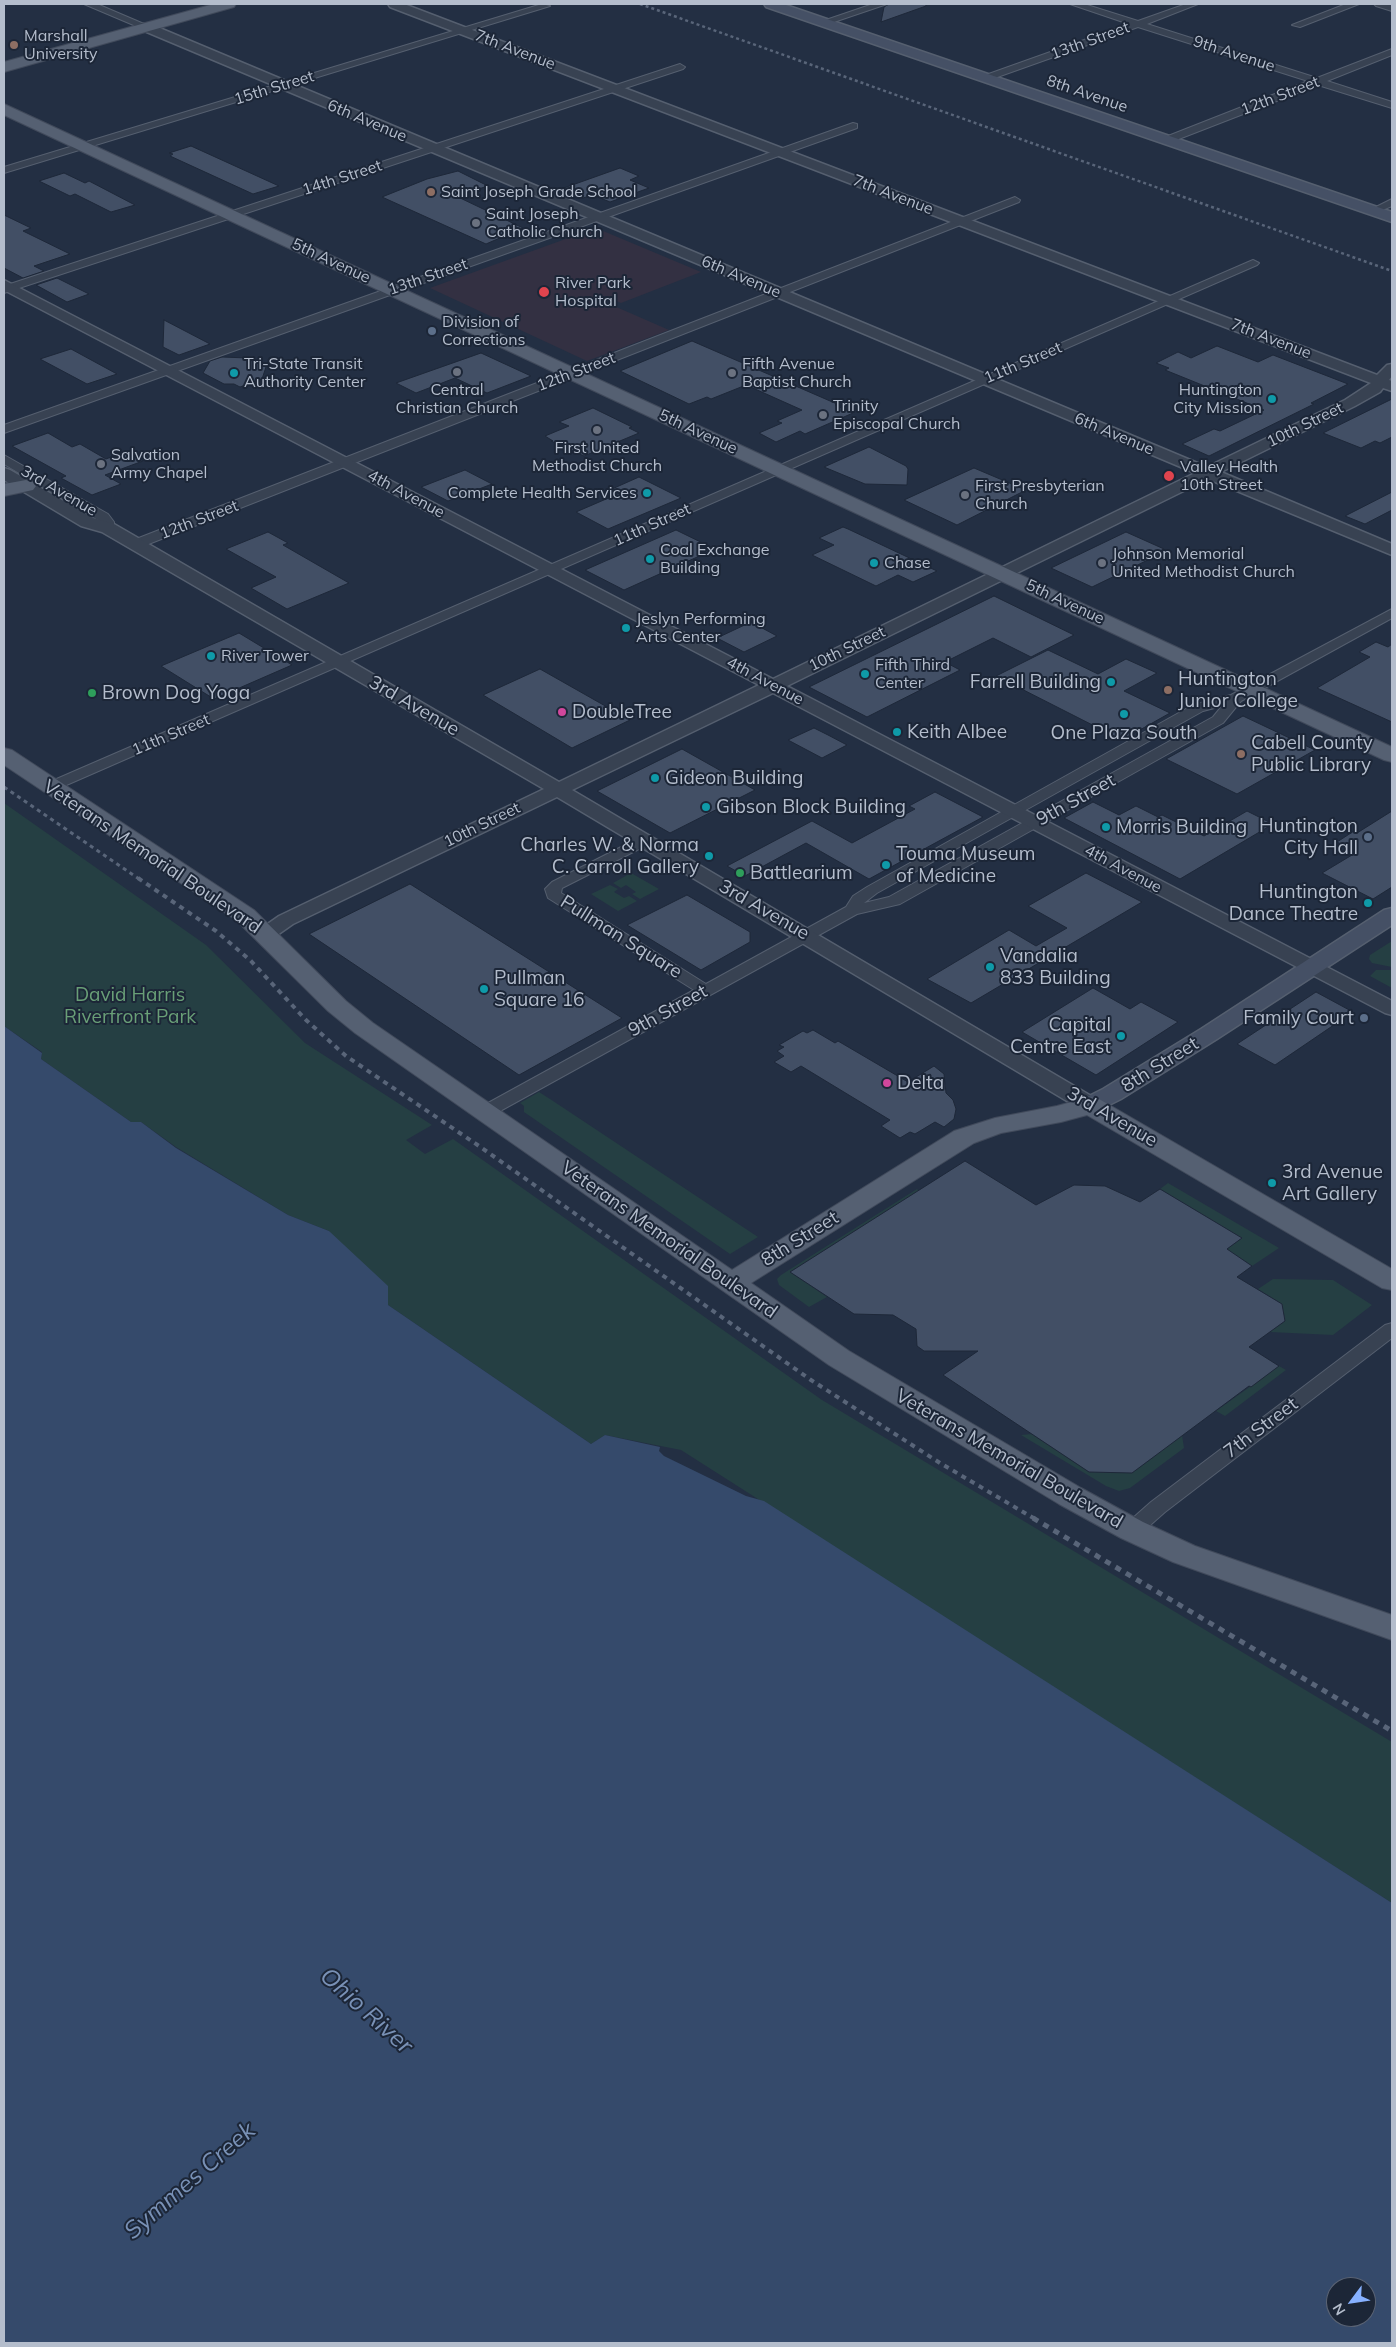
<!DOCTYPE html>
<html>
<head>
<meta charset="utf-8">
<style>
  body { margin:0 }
  #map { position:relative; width:1396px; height:2347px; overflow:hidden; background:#232f43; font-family:Mulish,sans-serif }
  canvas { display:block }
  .frame { position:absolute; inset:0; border:5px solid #b4bdcc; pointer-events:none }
  .north { position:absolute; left:1326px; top:2277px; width:50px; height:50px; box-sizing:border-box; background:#1c2637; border:1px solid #596273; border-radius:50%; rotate:239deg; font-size:14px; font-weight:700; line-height:20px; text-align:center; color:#b4bdcc }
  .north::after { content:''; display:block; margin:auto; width:18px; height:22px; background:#87b1ff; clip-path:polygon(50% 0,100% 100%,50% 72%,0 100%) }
</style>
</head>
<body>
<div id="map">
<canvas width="1396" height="2347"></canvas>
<div class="frame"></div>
<div class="north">N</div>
</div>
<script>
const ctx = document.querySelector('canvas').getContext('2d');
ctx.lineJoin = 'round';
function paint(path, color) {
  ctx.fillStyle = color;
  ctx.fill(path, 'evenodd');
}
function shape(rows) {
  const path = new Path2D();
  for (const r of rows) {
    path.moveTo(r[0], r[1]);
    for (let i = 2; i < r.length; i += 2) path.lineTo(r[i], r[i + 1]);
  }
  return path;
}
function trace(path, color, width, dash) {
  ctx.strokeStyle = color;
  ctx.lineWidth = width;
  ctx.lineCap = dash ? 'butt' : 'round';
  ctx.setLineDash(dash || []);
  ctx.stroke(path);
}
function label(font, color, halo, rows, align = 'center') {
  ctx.font = font + ' Mulish,sans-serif';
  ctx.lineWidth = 4;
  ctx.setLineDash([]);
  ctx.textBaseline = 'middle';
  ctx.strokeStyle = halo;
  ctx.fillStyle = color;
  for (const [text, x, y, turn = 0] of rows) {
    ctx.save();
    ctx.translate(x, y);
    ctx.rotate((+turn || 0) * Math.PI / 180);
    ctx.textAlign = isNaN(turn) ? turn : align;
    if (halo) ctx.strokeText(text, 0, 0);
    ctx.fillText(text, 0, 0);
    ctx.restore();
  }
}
paint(shape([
  [596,228,701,272,621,303,606,296,598,299,669,330,587,361,430,288]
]), '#333042');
paint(shape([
  [4,803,206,945,305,1043,432,1125,406,1140,425,1154,453,1139,822,1400,1392,1742,1392,1903,681,1450,605,1435,591,1444,388,1305,329,1231,288,1215,176,1147,141,1122,131,1122,41,1059,42,1052,4,1026],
  [631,873,659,889,640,899,632,894,636,892,626,885,621,888,613,883],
  [610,885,618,889,614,892,624,898,629,896,637,901,618,911,591,894],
  [1392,941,1392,967,1372,963,1369,959,1370,955],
  [1376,970,1392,970,1392,988,1370,976],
  [539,1092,550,1099,758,1237,730,1254,524,1112,524,1106,520,1103],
  [1168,1183,1279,1248,1252,1266,1227,1249,1242,1238,1160,1189],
  [917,1189,919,1191,790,1272,827,1297,809,1307,779,1285,777,1279,781,1275],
  [1273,1279,1333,1280,1372,1305,1333,1335,1270,1332,1285,1321,1282,1304,1258,1289],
  [1279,1366,1286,1370,1225,1416,1216,1411],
  [1032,1434,1089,1472,1132,1473,1182,1435,1184,1448,1130,1488,1119,1491,1106,1486,1021,1435]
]), '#253f43');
paint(shape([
  [4,1026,42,1053,41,1059,131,1122,141,1122,176,1148,288,1215,329,1231,388,1286,388,1305,591,1444,605,1435,660,1447,659,1451,664,1456,746,1496,764,1501,1392,1903,1392,2343,4,2343],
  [1336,2287,1366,2287,1366,2317,1336,2317]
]), '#354a6b');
const building = shape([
  [889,4,926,4,926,6,881,22,884,7,889,4],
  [191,146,279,186,253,194,170,156,173,154,169,153,191,146],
  [620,168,639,176,630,180,649,188,610,202,593,195,583,198,561,189,620,168],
  [458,171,488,186,456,196,523,228,486,244,382,197,427,179,458,171],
  [64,173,85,183,89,181,135,205,111,212,75,194,70,196,39,181,64,173],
  [4,215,31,228,23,231,70,254,34,266,44,271,23,278,4,268,4,215],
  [57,278,89,294,67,302,36,285,57,278],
  [164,320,210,344,179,355,163,347,164,320],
  [692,341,837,404,835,405,853,413,805,434,800,431,776,442,759,433,782,423,777,421,802,410,746,385,711,399,707,397,689,404,620,371,692,341],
  [1217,346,1258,362,1273,355,1348,384,1311,403,1314,404,1209,456,1182,444,1214,429,1220,431,1264,410,1165,370,1169,368,1156,363,1178,352,1191,358,1217,346],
  [71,349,117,374,87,384,40,359,71,349],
  [481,353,531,376,487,393,455,378,416,393,396,383,481,353],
  [222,357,248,358,266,367,262,379,240,387,234,384,224,384,203,373,210,361,222,357],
  [1392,399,1392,437,1380,443,1375,441,1361,448,1323,433,1392,399],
  [593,408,632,427,629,428,639,433,584,456,551,441,553,441,545,436,569,426,559,422,593,408],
  [48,433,72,447,80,444,106,459,126,451,143,461,105,475,121,484,92,495,61,478,66,476,12,446,48,433],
  [869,447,906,466,908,469,907,485,865,484,824,467,869,447],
  [974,468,1026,490,957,525,904,500,974,468],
  [465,470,492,484,448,501,421,487,465,470],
  [639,477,681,498,608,529,576,512,620,493,612,489,639,477],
  [1392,492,1392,510,1365,524,1345,516,1392,492],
  [843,527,848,529,937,571,913,582,898,575,876,586,812,555,834,545,819,538,843,527],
  [676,530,715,549,624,590,585,570,676,530],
  [268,532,288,543,283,545,349,583,287,609,251,588,276,577,226,549,268,532],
  [1126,532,1164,549,1150,556,1152,558,1092,587,1051,568,1126,532],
  [994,596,1074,635,1031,657,993,638,945,662,960,670,867,717,809,687,994,596],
  [751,622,777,636,744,652,717,638,751,622],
  [239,633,292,665,214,699,161,666,239,633],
  [1376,642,1388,647,1392,644,1392,722,1317,688,1370,657,1359,652,1376,642],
  [1048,650,1098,674,1126,659,1157,673,1124,691,1170,713,1122,740,996,676,1048,650],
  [540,669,630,720,572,748,483,695,540,669],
  [1243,716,1315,750,1237,794,1166,759,1243,716],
  [814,728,828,735,847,745,822,758,788,740,814,728],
  [682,749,755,790,670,833,597,791,682,749],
  [935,792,983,817,869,879,806,843,745,876,727,866,812,821,852,843,915,809,909,806,935,792],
  [1093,802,1119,815,1136,806,1158,817,1162,815,1204,836,1247,811,1273,824,1180,879,1064,818,1093,802],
  [1392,811,1392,887,1373,899,1322,873,1357,852,1337,842,1354,831,1357,833,1392,811],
  [1086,873,1142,902,971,1003,927,979,1009,930,1036,946,1067,928,1028,906,1086,873],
  [410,884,494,937,622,1018,519,1075,309,934,410,884],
  [687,895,750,932,750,942,701,970,627,925,687,895],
  [1093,988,1130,1009,1141,1002,1178,1022,1096,1075,1022,1032,1093,988],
  [1316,992,1353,1012,1275,1065,1237,1044,1316,992],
  [813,1030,835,1043,838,1041,908,1082,934,1066,944,1074,946,1093,953,1100,956,1109,954,1119,944,1127,935,1122,915,1134,910,1132,900,1138,881,1126,890,1120,801,1066,791,1072,774,1062,784,1056,777,1051,784,1047,779,1045,803,1031,807,1033,813,1030],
  [965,1161,1036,1205,1074,1185,1105,1186,1140,1202,1160,1189,1242,1238,1227,1249,1252,1266,1237,1277,1282,1304,1285,1321,1249,1347,1279,1366,1251,1387,1249,1386,1132,1473,1089,1472,943,1375,978,1351,924,1351,917,1346,916,1329,893,1315,854,1314,790,1272,965,1161]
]);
paint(building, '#424f65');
trace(building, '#1e2839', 1);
const minor = shape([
  [84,4,97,4,151,27,143,29,84,4],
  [542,4,550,6,4,173,4,167,542,4],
  [873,4,887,4,828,24,820,22,873,4],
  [1070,4,1084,4,1138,21,1186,4,1198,4,1147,24,1317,78,1392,49,1392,55,1327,81,1392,102,1392,108,1318,85,1171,142,1163,142,1163,138,1308,81,1138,27,989,80,983,80,983,76,1129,24,1070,4],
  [1346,4,1359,4,1300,27,1292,25,1346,4],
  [1374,4,1392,5,1392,11,1376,6,1374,4],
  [680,64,685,67,683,69,4,293,4,286,680,64],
  [853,123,857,124,857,128,4,433,4,425,853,123],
  [1015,197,1020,200,1019,202,141,547,131,547,129,544,131,541,1015,197],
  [1392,199,1392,206,1373,214,1368,211,1392,199],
  [1253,260,1259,263,1257,265,55,790,50,791,43,787,45,784,1253,260],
  [4,455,108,514,114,522,114,528,113,531,103,531,98,520,4,464,4,455],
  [1392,609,1392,618,1241,701,1223,723,900,904,857,914,491,1116,479,1116,476,1112,479,1108,694,990,548,898,545,889,552,882,639,838,649,838,652,841,649,844,562,888,561,893,706,984,846,907,853,896,867,887,1193,705,1231,695,1392,609],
  [1222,706,1213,717,889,897,864,903,877,893,1203,711,1222,706],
  [1392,1323,1392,1338,1165,1512,1139,1535,1132,1537,1125,1535,1122,1530,1125,1525,1151,1502,1385,1325,1392,1323]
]);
const tertiary = shape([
  [388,4,404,4,1377,375,1387,365,1392,364,1392,376,1389,380,1392,381,1392,391,1383,388,1380,392,1355,406,1221,472,1392,544,1392,555,1208,479,787,686,1392,1001,1392,1015,1385,1013,773,693,572,790,1098,1100,1101,1105,1098,1110,1090,1112,1082,1110,557,797,293,924,273,938,266,940,259,938,256,934,259,930,279,916,544,789,102,532,81,526,4,480,4,468,10,470,93,518,114,524,559,782,759,685,4,290,4,280,773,679,1195,473,142,30,140,27,142,24,150,24,1207,467,1345,400,1371,383,390,7,388,4]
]);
const secondary = shape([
  [764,4,783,4,1392,212,1392,222,766,7,764,4],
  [1392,908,1392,925,1217,1039,1121,1099,1099,1110,1090,1112,1081,1110,1078,1105,1081,1100,1103,1089,1201,1029,1384,910,1392,908]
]);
const primary = shape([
  [214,4,236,4,234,7,4,72,4,62,214,4],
  [4,104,1392,747,1392,762,1384,760,4,115,4,104],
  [26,480,33,482,36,486,33,490,4,496,4,484,26,480],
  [4,748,12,750,254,910,346,1001,373,1023,732,1270,954,1131,995,1118,1057,1106,1090,1097,1099,1099,1392,1269,1392,1290,1382,1288,1087,1115,1061,1122,1001,1133,974,1143,751,1283,849,1351,1081,1488,1143,1522,1195,1546,1392,1615,1392,1640,1173,1562,1121,1538,1059,1504,829,1365,355,1033,328,1011,236,920,4,765,4,748]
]);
trace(minor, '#555f6f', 2);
trace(tertiary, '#555f6f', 3);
trace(secondary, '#555f6f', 3);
trace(primary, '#414a5b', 2);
paint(minor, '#384252');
paint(tertiary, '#384252');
paint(secondary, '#455065');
paint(primary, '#556072');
trace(shape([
  [640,4,1392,271]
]), '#596579', 2.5, [3, 3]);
trace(shape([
  [4,787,139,879]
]), '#596579', 3, [4, 4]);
trace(shape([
  [138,878,216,931,250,960,306,1020,346,1056,479,1146,811,1380,940,1463,1035,1519]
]), '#596579', 4, [5, 5]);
trace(shape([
  [1033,1518,1392,1731]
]), '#596579', 5, [6, 6]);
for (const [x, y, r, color] of [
  [14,45,5,"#8d6e63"],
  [431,192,5,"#8d6e63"],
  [476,223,5,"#6b7280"],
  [544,292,6,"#e0444e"],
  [432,331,5,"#5c6f8a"],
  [457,372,5,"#6b7280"],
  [234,373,5,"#0f9aa8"],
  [732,373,5,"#6b7280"],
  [1272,399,5,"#0f9aa8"],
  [823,415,5,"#6b7280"],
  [597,430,5,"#6b7280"],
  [101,464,5,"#6b7280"],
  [1169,476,6,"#e0444e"],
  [647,493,5,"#0f9aa8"],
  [965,495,5,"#6b7280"],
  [650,559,5,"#0f9aa8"],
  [874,563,5,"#0f9aa8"],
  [1102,563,5,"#6b7280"],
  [626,628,5,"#0f9aa8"],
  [211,656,5,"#0f9aa8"],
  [865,674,5,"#0f9aa8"],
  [1111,682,5,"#0f9aa8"],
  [1168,690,5,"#8d6e63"],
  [92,693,5,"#2e9e5b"],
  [562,712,5,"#d1479c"],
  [1124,714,5,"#0f9aa8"],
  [897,732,5,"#0f9aa8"],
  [1241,754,5,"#8d6e63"],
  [655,778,5,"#0f9aa8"],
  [706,807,5,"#0f9aa8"],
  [1106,827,5,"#0f9aa8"],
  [1368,837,5,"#5c6f8a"],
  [709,856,5,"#0f9aa8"],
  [886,865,5,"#0f9aa8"],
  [740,873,5,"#2e9e5b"],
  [1368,903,5,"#0f9aa8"],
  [990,967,5,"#0f9aa8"],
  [484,989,5,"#0f9aa8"],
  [1364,1018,5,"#5c6f8a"],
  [1121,1036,5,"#0f9aa8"],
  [887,1083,5,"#d1479c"],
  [1272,1183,5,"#0f9aa8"]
]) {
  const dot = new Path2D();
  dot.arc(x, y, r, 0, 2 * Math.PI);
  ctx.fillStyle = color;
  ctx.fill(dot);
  trace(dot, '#1c2637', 2);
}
label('16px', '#b4bdcc', '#1c2637', [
  ["Marshall",24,36],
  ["University",24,54],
  ["Saint Joseph Grade School",441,192],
  ["Saint Joseph",486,214],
  ["Catholic Church",486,232],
  ["River Park",555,283],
  ["Hospital",555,301],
  ["Division of",442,322],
  ["Corrections",442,340],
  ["Tri-State Transit",244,364],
  ["Authority Center",244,382],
  ["Fifth Avenue",742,364],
  ["Baptist Church",742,382],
  ["Central",457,390,"center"],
  ["Christian Church",457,408,"center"],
  ["Huntington",1262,390,"right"],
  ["City Mission",1262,408,"right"],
  ["Trinity",833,406],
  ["Episcopal Church",833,424],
  ["First United",597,448,"center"],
  ["Methodist Church",597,466,"center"],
  ["Salvation",111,455],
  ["Army Chapel",111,473],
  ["Valley Health",1180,467],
  ["10th Street",1180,485],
  ["First Presbyterian",975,486],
  ["Church",975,504],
  ["Complete Health Services",637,493,"right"],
  ["Coal Exchange",660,550],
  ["Building",660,568],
  ["Johnson Memorial",1112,554],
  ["United Methodist Church",1112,572],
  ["Chase",884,563],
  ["Jeslyn Performing",636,619],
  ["Arts Center",636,637],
  ["River Tower",221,656],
  ["Fifth Third",875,665],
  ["Center",875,683]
], 'left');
label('16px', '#b4bdcc', '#1c2637', [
  ["13th Street",1090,41,-20],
  ["7th Avenue",515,50,21],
  ["9th Avenue",1234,54,18],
  ["15th Street",274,88,-17],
  ["8th Avenue",1087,94,19],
  ["12th Street",1280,96,-21],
  ["6th Avenue",367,121,23],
  ["14th Street",342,178,-18],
  ["7th Avenue",893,195,21],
  ["5th Avenue",331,261,25],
  ["13th Street",428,277,-19],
  ["6th Avenue",741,277,23],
  ["7th Avenue",1271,339,21],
  ["11th Street",1023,363,-23],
  ["12th Street",576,372,-21],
  ["10th Street",1305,425,-26],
  ["5th Avenue",698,432,25],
  ["6th Avenue",1114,434,23],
  ["3rd Avenue",59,491,30],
  ["4th Avenue",406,494,28],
  ["12th Street",199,520,-21],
  ["11th Street",652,525,-24],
  ["5th Avenue",1065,602,25],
  ["10th Street",847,649,-26],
  ["4th Avenue",765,681,28],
  ["11th Street",171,735,-23],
  ["10th Street",482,825,-26],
  ["4th Avenue",1123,869,28]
]);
label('19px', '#b4bdcc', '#1c2637', [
  ["Huntington",1178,679],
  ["Junior College",1178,701],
  ["Farrell Building",1101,682,"right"],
  ["Brown Dog Yoga",102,693],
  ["DoubleTree",572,712],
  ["Keith Albee",907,732],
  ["One Plaza South",1124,733,"center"],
  ["Cabell County",1251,743],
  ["Public Library",1251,765],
  ["Gideon Building",665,778],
  ["Gibson Block Building",716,807],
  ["Huntington",1358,826,"right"],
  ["City Hall",1358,848,"right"],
  ["Morris Building",1116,827],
  ["Charles W. & Norma",699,845,"right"],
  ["C. Carroll Gallery",699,867,"right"],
  ["Touma Museum",896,854],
  ["of Medicine",896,876],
  ["Battlearium",750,873],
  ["Huntington",1358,892,"right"],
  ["Dance Theatre",1358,914,"right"],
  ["Vandalia",1000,956],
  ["833 Building",1000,978],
  ["Pullman",494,978],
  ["Square 16",494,1000],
  ["Family Court",1354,1018,"right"],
  ["Capital",1111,1025,"right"],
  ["Centre East",1111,1047,"right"],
  ["Delta",897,1083],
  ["3rd Avenue",1282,1172],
  ["Art Gallery",1282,1194]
], 'left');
label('19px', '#b4bdcc', '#1c2637', [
  ["3rd Avenue",414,706,30],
  ["9th Street",1076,800,-29],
  ["Veterans Memorial Boulevard",152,857,34],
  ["3rd Avenue",764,910,30],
  ["Pullman Square",621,937,32],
  ["9th Street",668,1011,-29],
  ["8th Street",1160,1065,-32],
  ["3rd Avenue",1112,1117,30],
  ["8th Street",800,1239,-32],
  ["Veterans Memorial Boulevard",669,1240,35],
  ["7th Street",1261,1428,-37],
  ["Veterans Memorial Boulevard",1009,1459,30]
]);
label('19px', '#699f77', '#1c2637', [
  ["David Harris",130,995],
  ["Riverfront Park",130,1017]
]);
label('italic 24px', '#7991b6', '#1c2637', [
  ["Ohio River",366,2011,42],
  ["Symmes Creek",190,2181,-41]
]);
</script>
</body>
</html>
